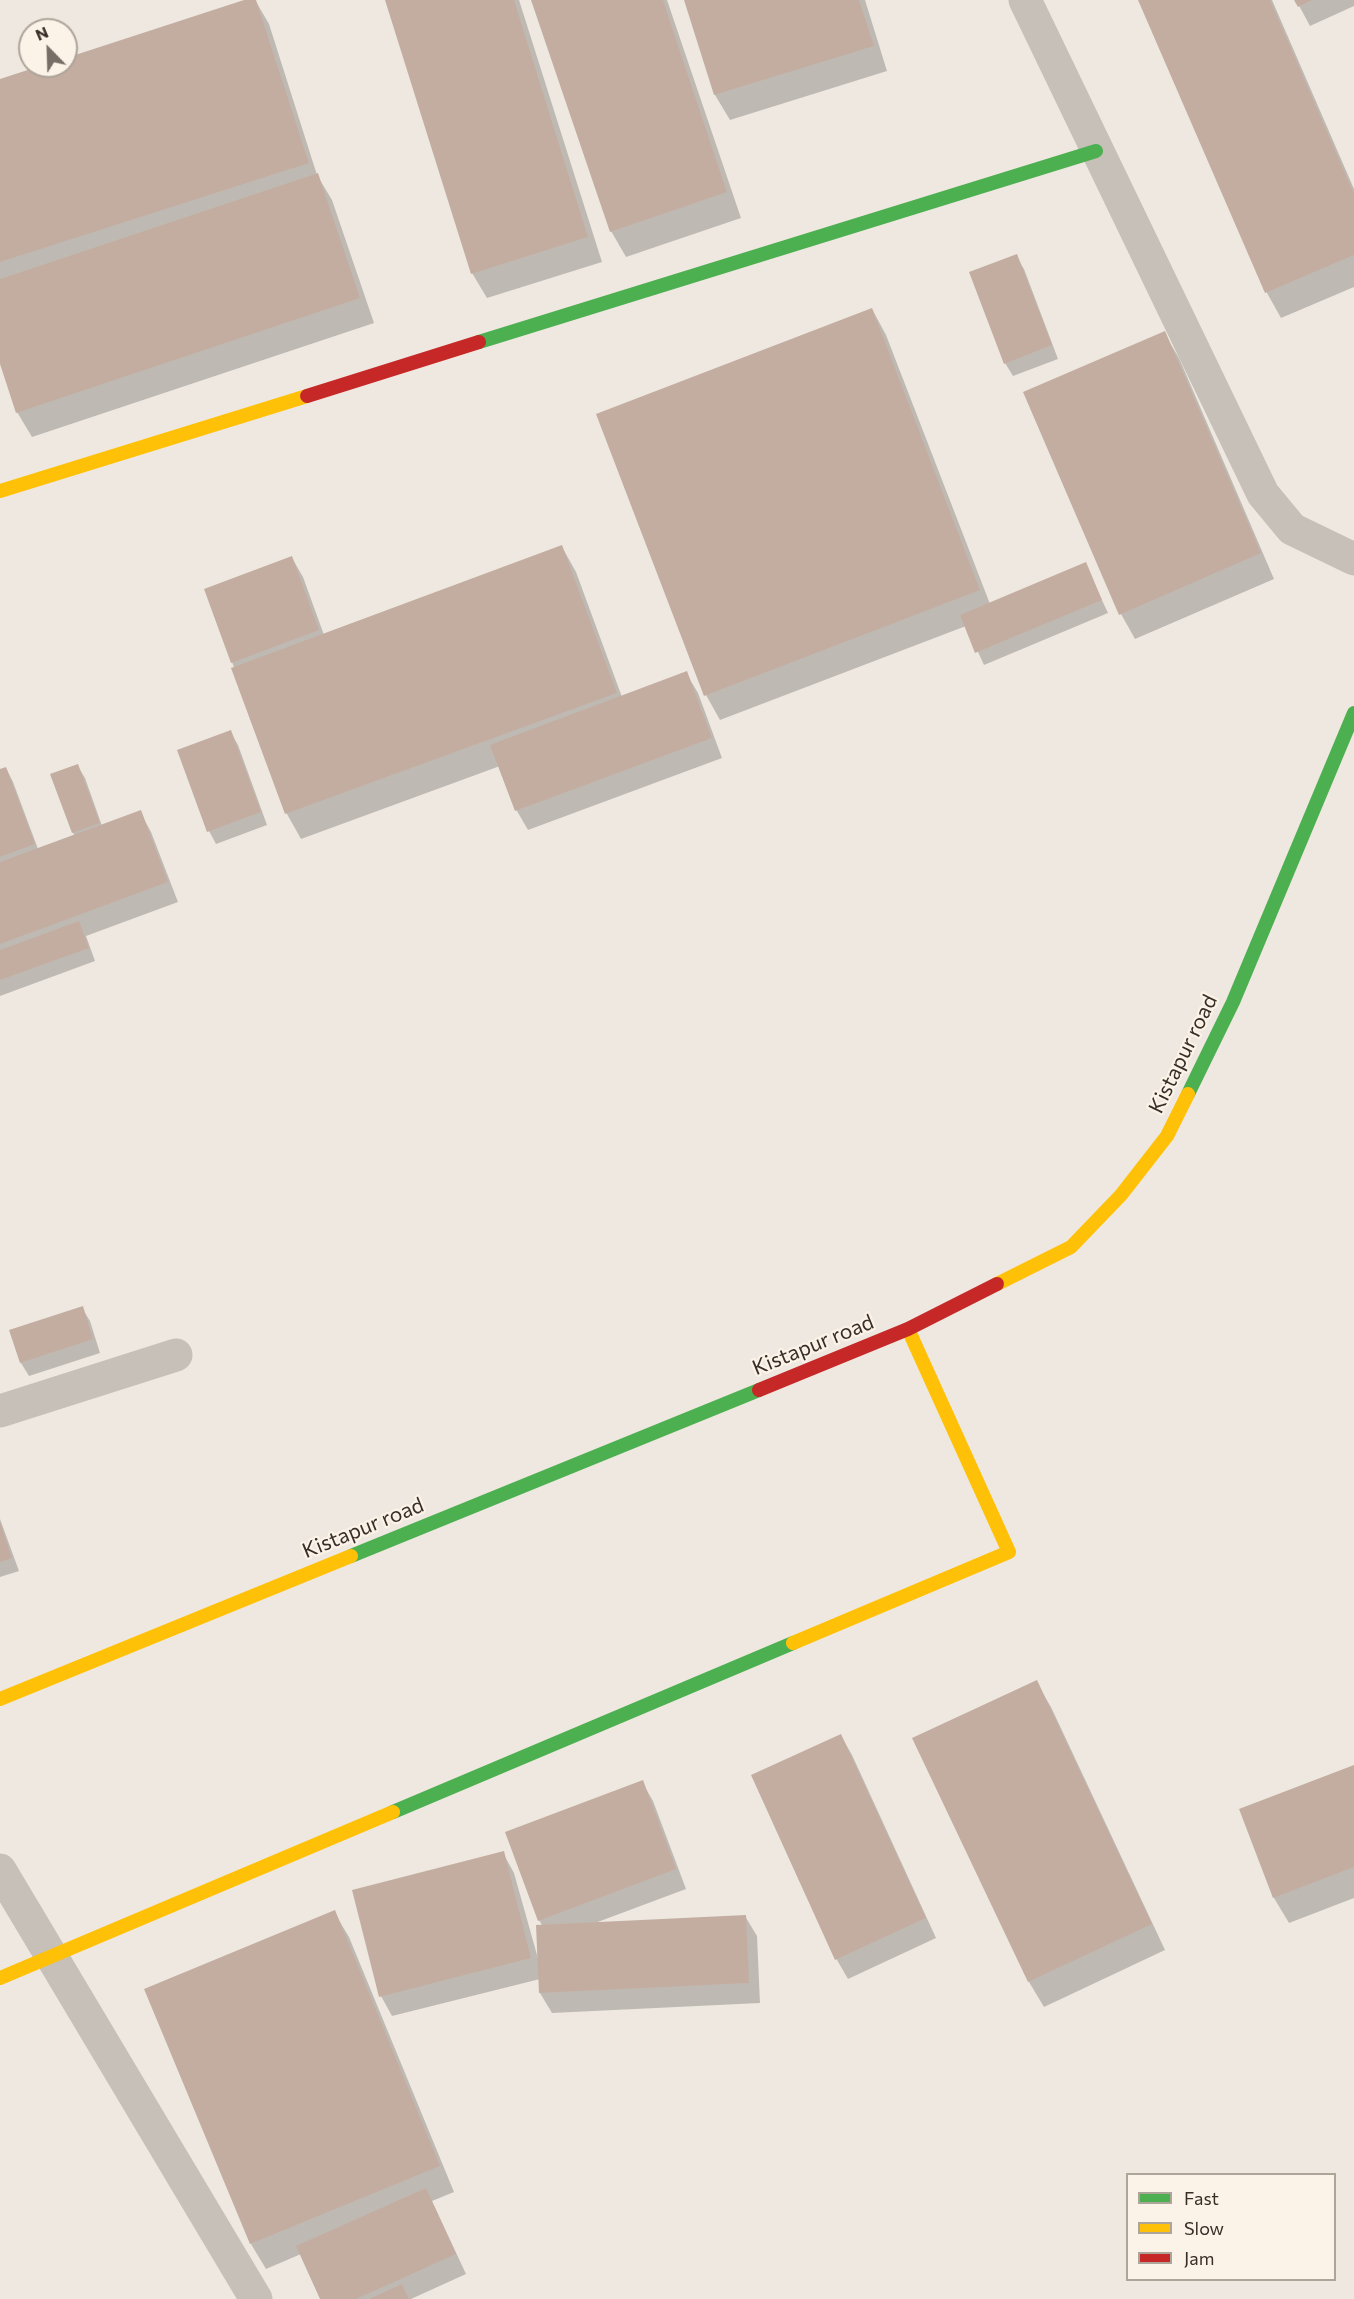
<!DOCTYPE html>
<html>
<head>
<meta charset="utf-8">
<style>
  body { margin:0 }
  #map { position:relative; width:1354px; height:2299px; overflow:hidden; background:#eee8e0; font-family:Commissioner,sans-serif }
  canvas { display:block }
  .legend { position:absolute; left:1126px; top:2173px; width:210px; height:108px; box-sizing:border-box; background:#fbf3e7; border:2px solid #ada49a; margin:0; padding:8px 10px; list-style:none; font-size:18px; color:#382d27 }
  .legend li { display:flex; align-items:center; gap:12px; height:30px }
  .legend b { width:30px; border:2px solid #ada49a }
  .north { position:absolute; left:18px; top:18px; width:60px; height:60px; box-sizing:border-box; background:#fbf3e7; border:2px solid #ada49a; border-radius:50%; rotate:337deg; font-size:16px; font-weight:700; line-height:24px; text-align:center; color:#382d27 }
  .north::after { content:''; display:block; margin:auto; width:21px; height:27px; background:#786e68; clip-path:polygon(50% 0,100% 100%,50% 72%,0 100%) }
</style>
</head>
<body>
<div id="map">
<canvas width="1354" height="2299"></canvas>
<ul class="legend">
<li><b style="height:8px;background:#4caf50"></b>Fast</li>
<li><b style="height:8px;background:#ffc107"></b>Slow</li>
<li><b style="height:8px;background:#c62828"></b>Jam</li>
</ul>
<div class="north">N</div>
</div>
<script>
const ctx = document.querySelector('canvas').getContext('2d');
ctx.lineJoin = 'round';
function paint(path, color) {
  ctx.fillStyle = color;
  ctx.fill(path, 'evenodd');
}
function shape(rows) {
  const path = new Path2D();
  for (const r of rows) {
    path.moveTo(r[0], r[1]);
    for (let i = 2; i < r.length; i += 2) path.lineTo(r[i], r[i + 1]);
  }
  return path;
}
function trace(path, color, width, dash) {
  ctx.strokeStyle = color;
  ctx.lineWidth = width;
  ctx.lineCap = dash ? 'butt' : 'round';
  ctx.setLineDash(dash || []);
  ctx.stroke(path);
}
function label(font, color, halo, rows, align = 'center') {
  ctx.font = font + ' Commissioner,sans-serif';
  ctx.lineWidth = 4.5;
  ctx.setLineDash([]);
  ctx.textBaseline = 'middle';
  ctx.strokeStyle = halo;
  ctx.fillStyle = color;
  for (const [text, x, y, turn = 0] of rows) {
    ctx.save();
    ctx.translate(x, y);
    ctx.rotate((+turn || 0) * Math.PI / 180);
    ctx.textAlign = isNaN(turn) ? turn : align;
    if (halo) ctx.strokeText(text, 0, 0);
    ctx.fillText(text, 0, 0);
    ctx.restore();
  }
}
paint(shape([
  [249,0,255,0,269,24,317,175,332,200,374,323,32,437,17,412,0,359,0,81,45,66,66,66,66,59],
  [386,0,519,0,602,262,487,298,472,273],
  [532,0,667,0,741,218,626,257,611,231],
  [686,0,865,0,887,71,730,120,715,95],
  [1140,0,1272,0,1354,189,1354,287,1281,318,1267,293],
  [1296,0,1354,0,1354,6,1310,26],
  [1016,256,1024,269,1058,359,1013,376,1005,363],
  [872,309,886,335,990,604,1085,564,1108,613,984,665,966,626,720,720,706,695],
  [1164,333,1179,358,1274,579,1135,639,1121,614],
  [562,547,576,572,622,697,686,673,698,693,722,758,528,830,517,811,500,766,301,839,287,814,206,590,292,558,303,577,324,635],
  [230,731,238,745,267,825,216,844,209,831],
  [77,765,85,778,102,826,140,812,151,832,178,902,86,936,95,961,0,996,0,771,6,768,13,782,38,849,75,836,73,833],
  [82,1308,90,1321,100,1353,29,1376,21,1363,11,1331],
  [0,1519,19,1571,0,1577],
  [1036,1682,1051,1707,1165,1950,1044,2007,1029,1982,914,1739],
  [841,1736,852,1755,936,1938,848,1979,837,1960,753,1776],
  [1354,1766,1354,1898,1289,1923,1274,1898,1241,1810],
  [642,1782,653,1801,686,1889,595,1923,745,1916,757,1936,760,2003,552,2013,540,1993,540,1979,392,2016,381,1996,503,1853,514,1873,539,1962,543,1927,539,1920],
  [334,1912,349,1937,454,2192,432,2201,466,2274,411,2299,321,2299,301,2254,266,2269,251,2244]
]), '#0003');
paint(shape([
  [244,0,256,0,309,163,0,262,0,79,40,66,66,66,66,58],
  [385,0,514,0,588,237,471,274],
  [531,0,663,0,727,192,610,232],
  [684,0,859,0,874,46,714,95],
  [1138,0,1270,0,1354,194,1354,255,1265,293],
  [1294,0,1312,0,1298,7],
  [318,173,360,298,16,413,0,364,0,279],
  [1017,254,1052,345,1004,364,969,272],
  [872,308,980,590,704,696,596,414],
  [1165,331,1261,553,1119,615,1023,392],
  [562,545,617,693,285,814,231,668],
  [292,556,319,630,231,663,204,589],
  [1086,562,1102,600,975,653,960,615],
  [687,671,712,738,515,811,490,745],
  [231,730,261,812,207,832,177,750],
  [78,764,100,823,72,833,50,774],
  [6,767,35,844,0,857,0,769],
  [141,810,168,882,0,944,0,862],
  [79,921,89,948,0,980,0,950],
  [83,1306,93,1339,20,1363,9,1330],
  [0,1522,12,1558,0,1562],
  [1037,1680,1152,1924,1028,1982,912,1738],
  [841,1734,926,1918,835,1960,751,1775],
  [1354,1765,1354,1867,1273,1898,1239,1809],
  [643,1780,676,1869,538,1921,505,1832],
  [504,1851,531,1958,379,1997,352,1890],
  [335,1910,440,2166,250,2244,144,1989],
  [746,1915,749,1983,539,1993,536,1925],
  [426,2188,456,2254,356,2299,320,2299,296,2246],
  [402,2284,409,2299,369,2299]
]), '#c3ada0');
trace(shape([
  [1025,0,1263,494,1292,529,1354,559],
  [0,1411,176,1355],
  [0,1870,256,2299]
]), '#c7c0b9', 33);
trace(shape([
  [479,342,1096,151],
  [1188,1094,1233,1002,1354,713],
  [351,1556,759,1390],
  [393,1812,793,1643]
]), '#4caf50', 14);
trace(shape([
  [0,491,307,396],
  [997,1284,1071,1247,1121,1195,1167,1136,1188,1094],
  [793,1643,1009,1552,908,1329],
  [0,1699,351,1556],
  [0,1978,393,1812]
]), '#ffc107', 14);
trace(shape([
  [307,396,479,342],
  [759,1390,908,1329,997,1284]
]), '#c62828', 14);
label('21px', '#382d27', '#fbf3e7', [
  ["Kistapur road",1183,1054,-64],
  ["Kistapur road",813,1345,-22],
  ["Kistapur road",363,1528,-22]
]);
</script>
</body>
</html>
